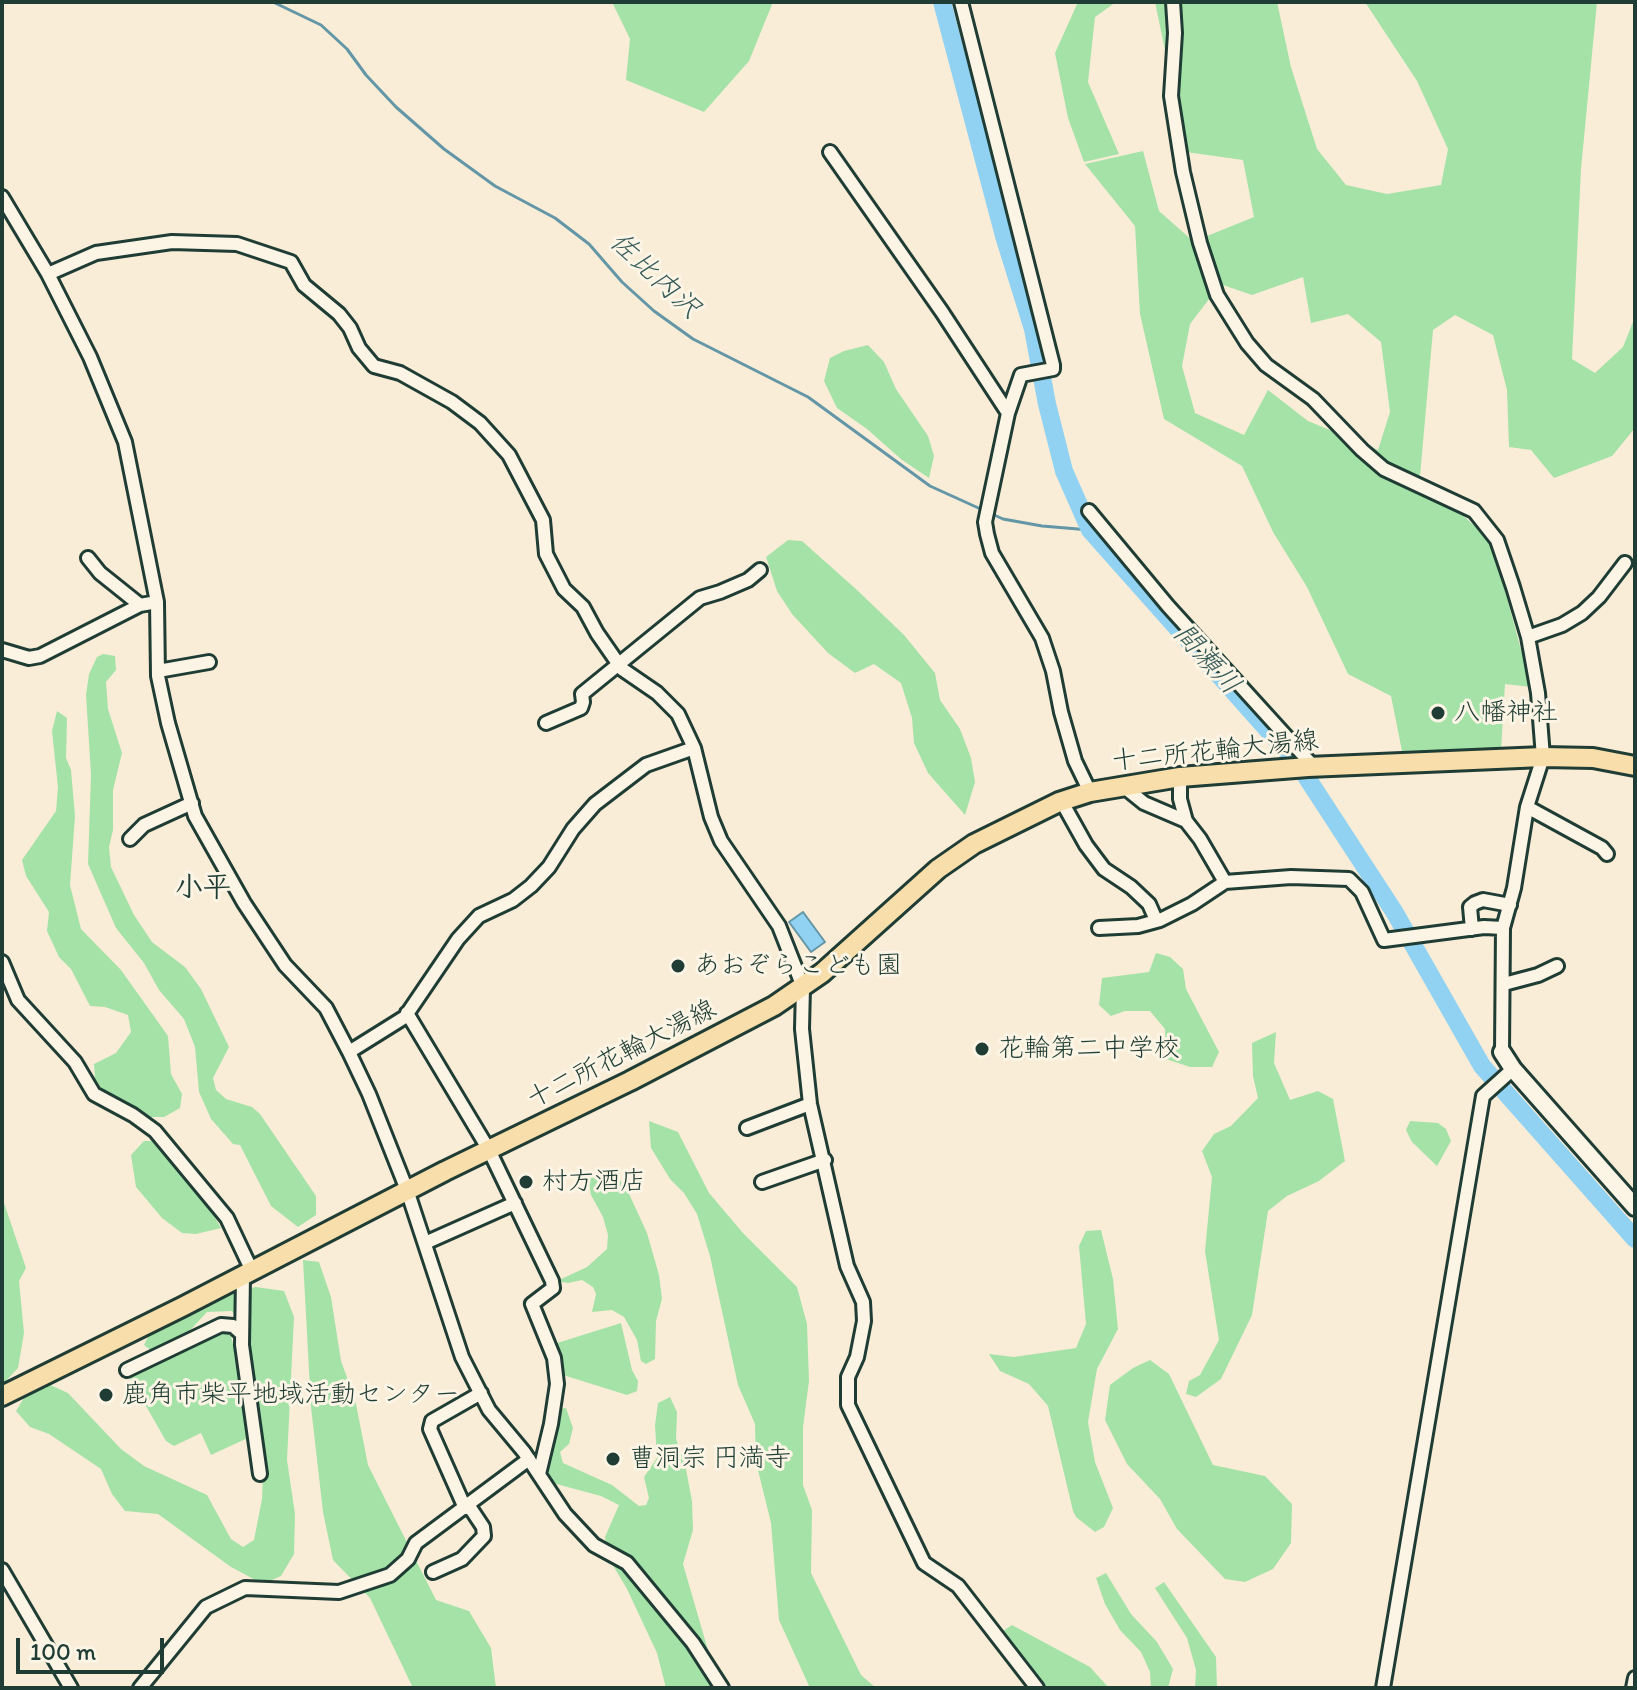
<!DOCTYPE html>
<html>
<head>
<meta charset="utf-8">
<style>
  body { margin:0 }
  #map { position:relative; width:1637px; height:1690px; overflow:hidden; background:#f9edd7; font-family:Itim,sans-serif }
  canvas { display:block }
  .frame { position:absolute; inset:0; border:4px solid #1f3d34; pointer-events:none }
  .scale { position:absolute; left:16px; top:1638px; width:148px; height:36px; box-sizing:border-box; border:4px solid #1f3d34; border-top:0; padding-left:10px; font-size:24px; line-height:28px; white-space:nowrap; color:#1f3d34; -webkit-text-stroke:6px #fcf5e5; paint-order:stroke }
</style>
</head>
<body>
<div id="map">
<canvas width="1637" height="1690"></canvas>
<div class="frame"></div>
<div class="scale">100 m</div>
</div>
<script>
const ctx = document.querySelector('canvas').getContext('2d');
ctx.lineJoin = 'round';
function paint(path, color) {
  ctx.fillStyle = color;
  ctx.fill(path, 'evenodd');
}
function shape(rows) {
  const path = new Path2D();
  for (const r of rows) {
    path.moveTo(r[0], r[1]);
    for (let i = 2; i < r.length; i += 2) path.lineTo(r[i], r[i + 1]);
  }
  return path;
}
function trace(path, color, width, dash) {
  ctx.strokeStyle = color;
  ctx.lineWidth = width;
  ctx.lineCap = dash ? 'butt' : 'round';
  ctx.setLineDash(dash || []);
  ctx.stroke(path);
}
function label(font, color, halo, rows, align = 'center') {
  ctx.font = font + ' Itim,"Klee One",sans-serif';
  ctx.lineWidth = 6;
  ctx.setLineDash([]);
  ctx.textBaseline = 'middle';
  ctx.strokeStyle = halo;
  ctx.fillStyle = color;
  for (const [text, x, y, turn = 0] of rows) {
    ctx.save();
    ctx.translate(x, y);
    ctx.rotate((+turn || 0) * Math.PI / 180);
    ctx.textAlign = isNaN(turn) ? turn : align;
    if (halo) ctx.strokeText(text, 0, 0);
    ctx.fillText(text, 0, 0);
    ctx.restore();
  }
}
paint(shape([
  [612,2,773,2,749,61,704,112,626,80,630,39],
  [1078,2,1116,2,1095,17,1088,82,1119,154,1084,162,1068,118,1055,53],
  [1155,2,1277,2,1291,67,1317,149,1346,185,1387,194,1441,185,1448,149,1417,81,1365,2,1597,2,1581,169,1572,359,1595,373,1623,347,1635,317,1635,428,1612,456,1554,478,1531,450,1509,447,1507,390,1493,335,1455,315,1433,330,1420,476,1492,542,1531,687,1505,684,1501,750,1402,751,1391,696,1348,674,1307,587,1273,532,1242,466,1164,419,1140,314,1135,226,1085,164,1143,151,1159,211,1193,241,1213,294,1190,324,1182,366,1195,413,1244,435,1268,390,1308,421,1378,450,1390,412,1381,342,1348,314,1311,323,1303,277,1252,295,1220,284,1207,236,1254,217,1243,160,1186,152],
  [868,345,884,362,896,389,928,436,934,456,929,478,902,460,867,429,837,408,824,381,830,358,844,351],
  [788,540,802,541,857,590,904,635,935,673,940,700,960,729,971,758,975,782,965,815,928,773,914,743,912,718,901,683,874,664,855,673,828,653,792,614,777,591,766,557],
  [103,654,115,656,116,670,106,682,108,709,122,753,113,790,113,830,109,847,111,867,134,915,152,942,185,967,201,989,229,1047,213,1078,216,1090,226,1099,252,1107,260,1114,316,1196,316,1215,298,1227,271,1206,240,1145,233,1144,211,1119,199,1092,195,1047,184,1019,159,990,144,963,116,928,88,864,91,774,86,695,89,674,97,657],
  [57,711,67,718,66,758,71,770,75,816,70,885,81,929,121,970,168,1036,171,1074,182,1094,180,1108,164,1117,150,1117,103,1091,95,1079,94,1064,116,1053,131,1032,128,1015,105,1007,90,1006,71,969,59,957,47,931,49,912,26,876,22,860,56,811,58,787,52,731],
  [1156,953,1170,957,1183,969,1186,989,1219,1052,1212,1067,1190,1067,1166,1059,1165,1029,1150,1011,1125,1011,1111,1016,1099,1005,1102,978,1149,972],
  [1276,1032,1274,1063,1290,1100,1318,1091,1333,1099,1345,1161,1319,1181,1287,1196,1268,1211,1252,1315,1221,1379,1196,1397,1186,1394,1189,1381,1200,1375,1219,1340,1205,1251,1212,1177,1202,1151,1214,1134,1231,1126,1258,1098,1253,1076,1252,1043],
  [649,1121,678,1132,709,1193,743,1233,797,1287,807,1324,809,1381,803,1427,803,1485,812,1510,811,1573,861,1675,876,1688,810,1688,779,1620,771,1523,756,1462,755,1424,738,1385,710,1256,697,1214,684,1193,670,1179,651,1148],
  [1410,1121,1438,1123,1446,1129,1451,1141,1437,1166,1412,1142,1406,1130],
  [144,1141,157,1141,199,1190,221,1228,196,1234,182,1233,162,1218,136,1187,131,1155],
  [606,1169,625,1185,647,1233,659,1275,662,1299,656,1321,655,1359,646,1364,641,1361,637,1340,624,1317,612,1310,592,1312,596,1294,593,1287,582,1280,568,1283,557,1281,587,1267,607,1249,608,1235,603,1217,591,1195,588,1177],
  [2,1197,26,1268,19,1281,24,1333,18,1368,2,1385],
  [1101,1230,1113,1279,1118,1329,1097,1369,1088,1422,1095,1462,1113,1508,1104,1527,1095,1532,1076,1517,1073,1511,1048,1406,1029,1384,1000,1371,989,1354,1014,1357,1076,1348,1086,1324,1079,1246,1086,1231],
  [303,1260,319,1262,331,1297,341,1361,355,1399,368,1465,436,1600,469,1611,491,1648,496,1688,413,1688,370,1598,333,1560,323,1512,311,1407],
  [256,1287,284,1291,294,1317,287,1460,295,1514,294,1554,281,1576,263,1584,231,1567,158,1514,125,1511,112,1494,101,1469,49,1434,30,1427,16,1411,27,1393,48,1384,68,1393,121,1449,144,1466,207,1495,231,1539,243,1547,254,1540,262,1499,263,1474,249,1396,250,1339,232,1311,207,1312,183,1338,152,1351,144,1345,151,1330,236,1291],
  [621,1323,632,1370,638,1381,637,1391,627,1395,563,1375,554,1344],
  [216,1331,230,1333,242,1376,252,1436,211,1455,201,1433,174,1446,166,1441,130,1378,134,1373],
  [1150,1360,1169,1374,1213,1465,1265,1476,1292,1504,1291,1543,1273,1569,1245,1582,1225,1579,1177,1529,1160,1499,1127,1464,1105,1420,1110,1385,1133,1368],
  [670,1397,677,1412,676,1439,685,1464,692,1501,693,1530,683,1564,719,1688,666,1688,657,1653,627,1589,608,1557,605,1537,619,1505,601,1496,549,1482,543,1473,560,1409,566,1408,573,1428,569,1444,560,1452,563,1463,612,1485,639,1506,646,1505,649,1498,644,1477,657,1458,655,1425,658,1403],
  [1106,1573,1131,1614,1157,1642,1173,1669,1168,1688,1151,1688,1150,1672,1141,1652,1120,1630,1105,1604,1096,1578],
  [1164,1582,1216,1657,1217,1688,1195,1688,1196,1670,1187,1638,1155,1588],
  [1012,1625,1090,1667,1109,1688,1043,1688,1003,1637,1003,1631]
]), '#a5e2a8');
const water = shape([
  [803,912,825,942,811,952,789,922,803,912]
]);
paint(water, '#91d2f2');
trace(water, '#6396a6', 2);
trace(shape([
  [273,2,321,25,347,49,366,75,396,107,444,149,495,186,555,218,589,244,622,282,654,311,693,339,808,397,930,486,985,511],
  [992,514,1003,519,1042,526,1090,530]
]), '#6396a6', 3);
trace(shape([
  [942,2,1004,236,1033,329,1047,404,1064,471,1090,530,1298,764,1395,913,1482,1066,1635,1239]
]), '#91d2f2', 18);
const street = shape([
  [961,2,1053,365,1053,369,1021,375,1008,413,985,522,987,534,992,553,1042,638,1053,671,1061,712,1075,761,1090,792],
  [1173,2,1175,33,1171,96,1183,172,1200,243,1217,295,1247,343,1266,365,1313,399,1362,450,1384,469,1474,511,1497,540,1513,587,1528,637,1538,693,1543,757,1527,807,1514,888,1503,928,1502,1052],
  [830,152,942,312,1008,413],
  [2,197,48,274,90,357,125,442,157,602,158,676,168,723,195,816,244,903,285,965,326,1008,349,1052,369,1094,407,1190,462,1357,489,1410,524,1452,565,1514,594,1545,627,1563,693,1643,722,1688],
  [48,274,96,253,172,242,237,244,291,262,304,285,339,314,350,328,359,348,374,366,400,373,452,402,480,423,509,455,543,520,546,554,564,589,583,607,597,633,622,669,657,693,678,714,694,748,711,817,721,841,779,926,803,987,802,1029,810,1104,847,1266,863,1302,864,1321,857,1357,848,1377,848,1405,924,1563,958,1586,1037,1688],
  [1089,511,1168,606,1314,767],
  [88,558,100,573,140,605],
  [1528,637,1562,625,1582,613,1599,597,1625,563],
  [2,650,29,658,40,656,140,605,157,602],
  [158,671,209,662],
  [546,723,581,708,583,702,582,694,700,598,720,592,748,580,760,570],
  [1180,777,1180,799,1186,821],
  [1123,786,1144,803,1186,821,1200,839,1225,882,1291,877,1349,879,1362,892,1384,940,1484,927,1503,928],
  [1062,802,1086,845,1104,869,1131,887,1149,904,1156,920],
  [1527,807,1602,848,1607,854],
  [130,839,144,825,192,803],
  [1099,928,1138,926,1160,920,1192,904,1225,882],
  [1472,929,1470,907,1475,903,1483,900,1510,905],
  [2,962,18,1000,75,1062,94,1094,133,1115,155,1131,227,1218,252,1271],
  [1504,984,1538,975,1557,966],
  [407,1013,489,1150,552,1281,553,1288,532,1304,554,1358,557,1384,551,1424,539,1474],
  [349,1052,405,1017,458,939,479,916,513,900,531,886,549,867,573,829,595,804,646,765,694,748],
  [747,1128,810,1104],
  [762,1182,825,1160],
  [425,1243,515,1203],
  [243,1275,242,1345,260,1474],
  [127,1370,221,1325,233,1326,242,1334],
  [465,1508,430,1429,432,1421,481,1393],
  [2,1570,71,1688],
  [433,1572,462,1559,484,1536,483,1527,469,1506],
  [140,1688,206,1607,245,1588,339,1592,390,1575,408,1559,416,1543,529,1459],
  [1383,1688,1483,1096,1513,1069],
  [1633,1688,1635,1678]
]);
const secondary = shape([
  [1502,1052,1513,1069,1635,1207]
]);
const primary = shape([
  [2,1396,182,1307,445,1171,630,1081,774,1006,822,973,938,869,974,844,1059,802,1090,792,1180,777,1308,767,1543,757,1593,758,1635,766]
]);
trace(street, '#1f3d34', 18);
trace(secondary, '#1f3d34', 22);
trace(primary, '#1f3d34', 24);
trace(street, '#fcf5e5', 12);
trace(secondary, '#fcf5e5', 16);
trace(primary, '#f8deab', 18);
for (const [x, y, r, color] of [
  [1438,713,8,"#1f3d34"],
  [678,966,8,"#1f3d34"],
  [982,1049,8,"#1f3d34"],
  [526,1182,8,"#1f3d34"],
  [106,1395,8,"#1f3d34"],
  [613,1459,8,"#1f3d34"]
]) {
  const dot = new Path2D();
  dot.arc(x, y, r, 0, 2 * Math.PI);
  ctx.fillStyle = color;
  ctx.fill(dot);
  trace(dot, '#fcf5e5', 3);
}
label('26px', '#1f3d34', '#fcf5e5', [
  ["八幡神社",1454,713],
  ["あおぞらこども園",694,966],
  ["花輪第二中学校",998,1049],
  ["村方酒店",542,1182],
  ["鹿角市柴平地域活動センター",122,1395],
  ["曹洞宗 円満寺",629,1459]
], 'left');
label('26px', '#1f3d34', '#fcf5e5', [
  ["十二所花輪大湯線",1215,752,-6],
  ["十二所花輪大湯線",622,1055,-27]
]);
label('italic 28px', '#365b5a', '#fcf5e5', [
  ["佐比内沢",654,276,43],
  ["間瀬川",1206,660,48]
]);
label('bold 28px', '#1f3d34', '#fcf5e5', [
  ["小平",203,889]
]);
</script>
</body>
</html>
